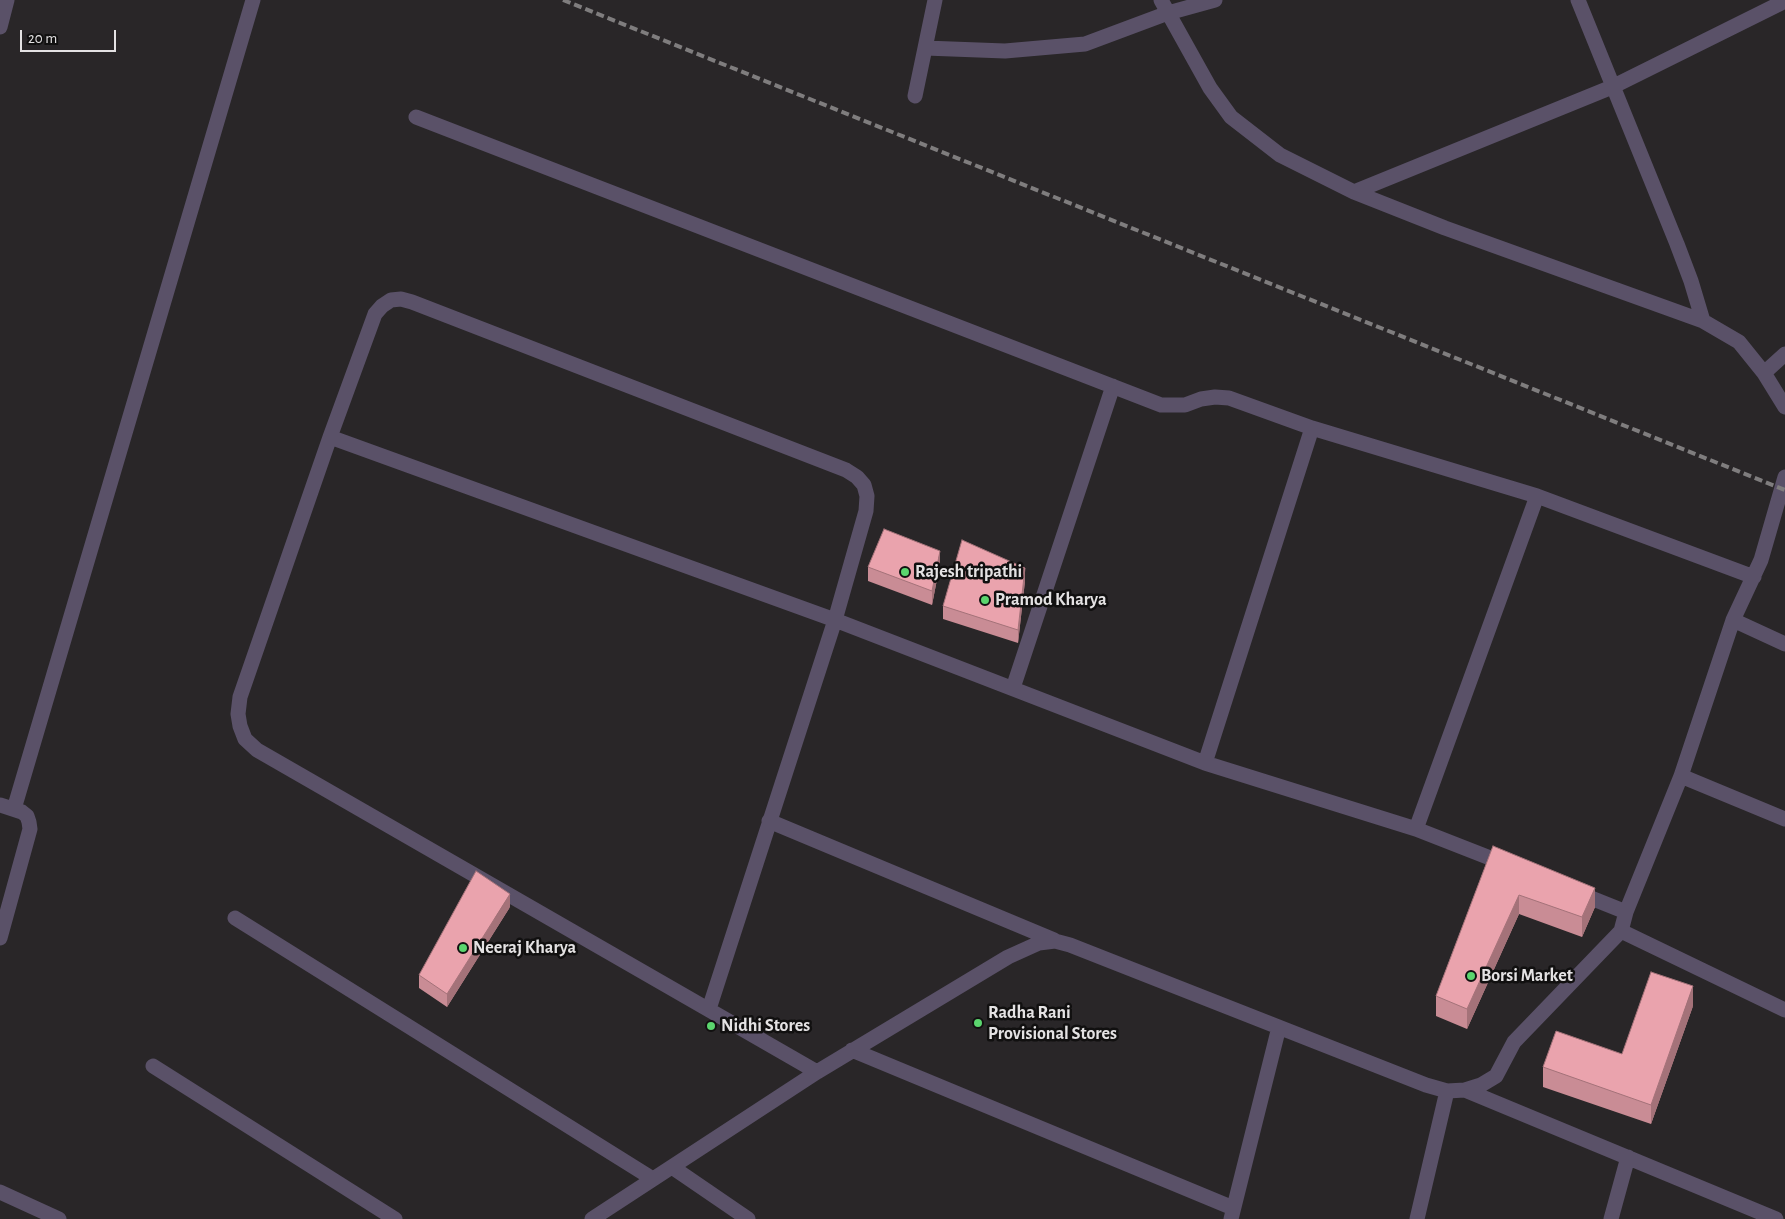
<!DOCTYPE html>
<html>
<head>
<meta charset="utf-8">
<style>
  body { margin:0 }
  #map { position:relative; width:1785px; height:1219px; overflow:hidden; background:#292628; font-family:"Alegreya Sans",sans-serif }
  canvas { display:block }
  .scale { position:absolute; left:20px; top:30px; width:96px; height:22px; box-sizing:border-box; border:2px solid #e4e2e3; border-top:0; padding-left:6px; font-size:15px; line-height:18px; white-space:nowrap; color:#e4e2e3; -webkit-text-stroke:4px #111010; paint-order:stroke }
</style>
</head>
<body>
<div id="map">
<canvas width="1785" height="1219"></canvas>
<div class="scale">20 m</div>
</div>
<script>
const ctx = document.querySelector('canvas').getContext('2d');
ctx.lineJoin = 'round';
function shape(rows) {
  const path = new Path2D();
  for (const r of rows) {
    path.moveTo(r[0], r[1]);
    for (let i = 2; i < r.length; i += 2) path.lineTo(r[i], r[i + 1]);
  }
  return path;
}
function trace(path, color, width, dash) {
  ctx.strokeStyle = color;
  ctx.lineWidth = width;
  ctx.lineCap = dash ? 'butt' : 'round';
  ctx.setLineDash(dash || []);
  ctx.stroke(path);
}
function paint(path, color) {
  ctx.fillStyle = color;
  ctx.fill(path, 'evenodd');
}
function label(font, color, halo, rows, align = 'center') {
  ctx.font = font + ' "Alegreya Sans",sans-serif';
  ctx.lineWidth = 5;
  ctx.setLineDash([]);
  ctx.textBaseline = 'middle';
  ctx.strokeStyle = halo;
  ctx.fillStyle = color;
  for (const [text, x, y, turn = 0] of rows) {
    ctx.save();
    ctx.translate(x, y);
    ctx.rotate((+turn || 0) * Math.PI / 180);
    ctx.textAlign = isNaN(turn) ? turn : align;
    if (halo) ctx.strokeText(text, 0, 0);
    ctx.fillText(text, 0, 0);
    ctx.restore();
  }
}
trace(shape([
  [1161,0,1210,88,1231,117,1280,155,1354,192,1445,228,1703,321,1739,342,1764,373,1785,407],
  [1578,0,1677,244,1691,281,1703,321],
  [0,27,7,0],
  [925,48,1005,51,1085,44,1168,13,1215,0],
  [915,96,935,0],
  [416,117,1161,405,1185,405,1201,399,1215,397,1229,398,1312,428,1537,496,1754,577],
  [1354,192,1612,87,1785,1],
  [1764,373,1785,354],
  [330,437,835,620,1205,763,1416,829,1508,865],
  [1733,620,1785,644],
  [1013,688,1113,386],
  [1205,763,1312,428],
  [1681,776,1785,819],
  [0,805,22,812,27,816,29,822,30,829,0,938],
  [14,809,253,0],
  [769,821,1054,940],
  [1416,829,1537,496],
  [1576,892,1626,912],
  [235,918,653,1179],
  [1621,931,1785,1010],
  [709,1009,835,620,866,511,867,496,864,485,857,477,846,470,412,302,401,299,391,300,382,306,375,314,330,437,240,697,238,714,240,726,245,739,257,750,817,1072],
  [852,1050,1233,1208],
  [153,1066,395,1219],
  [1465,1090,1776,1219],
  [672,1167,748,1219],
  [0,1192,59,1219],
  [592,1219,817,1072,1008,957,1039,943,1055,941,1070,945,1426,1085,1447,1091,1465,1090,1481,1085,1496,1076,1514,1042,1621,931,1626,912,1681,776,1733,620,1761,560,1785,477],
  [1231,1219,1279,1027],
  [1417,1219,1447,1091],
  [1611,1219,1628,1157]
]), '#5a5168', 15);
trace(shape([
  [563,0,1785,490]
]), '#7f7d7e', 4, [8, 4]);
paint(shape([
  [940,564,932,605,868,581,868,567],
  [1025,581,1018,643,943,619,943,606],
  [1493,846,1595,907,1582,937,1519,914,1467,1029,1436,1016,1436,996],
  [510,907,447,1007,419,988,419,975],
  [1693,1006,1651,1124,1543,1087,1543,1067,1622,1054]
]), '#c98c95');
paint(shape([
  [940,551,940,564,932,605,932,591],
  [1025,568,1025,581,1018,643,1018,630],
  [1595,888,1595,907,1582,937,1582,917],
  [510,894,510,907,447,1007,447,994],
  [1519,895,1519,914,1467,1029,1467,1009],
  [1693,986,1693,1006,1651,1124,1651,1105]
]), '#a47279');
const building = shape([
  [884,529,940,551,932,591,868,567,884,529],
  [962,540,1025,568,1018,630,943,606,962,540],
  [1493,846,1595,888,1582,917,1519,895,1467,1009,1436,996,1493,846],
  [476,871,510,894,447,994,419,975,476,871],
  [1651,972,1693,986,1651,1105,1543,1067,1556,1031,1622,1054,1651,972]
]);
paint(building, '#eaa3ad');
trace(building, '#a47279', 1);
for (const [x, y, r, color] of [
  [905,572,5,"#5bd56e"],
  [985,600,5,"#5bd56e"],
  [463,948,5,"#5bd56e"],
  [1471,976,5,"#5bd56e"],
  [978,1023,5,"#5bd56e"],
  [711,1026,5,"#5bd56e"]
]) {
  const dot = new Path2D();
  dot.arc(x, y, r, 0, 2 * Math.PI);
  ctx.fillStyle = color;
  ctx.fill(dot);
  trace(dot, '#111010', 2);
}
label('bold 18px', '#e4e2e3', '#111010', [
  ["Rajesh tripathi",915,572],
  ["Pramod Kharya",995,600],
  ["Neeraj Kharya",473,948],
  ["Borsi Market",1481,976],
  ["Radha Rani",988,1013],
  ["Provisional Stores",988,1034],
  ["Nidhi Stores",721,1026]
], 'left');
</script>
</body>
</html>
